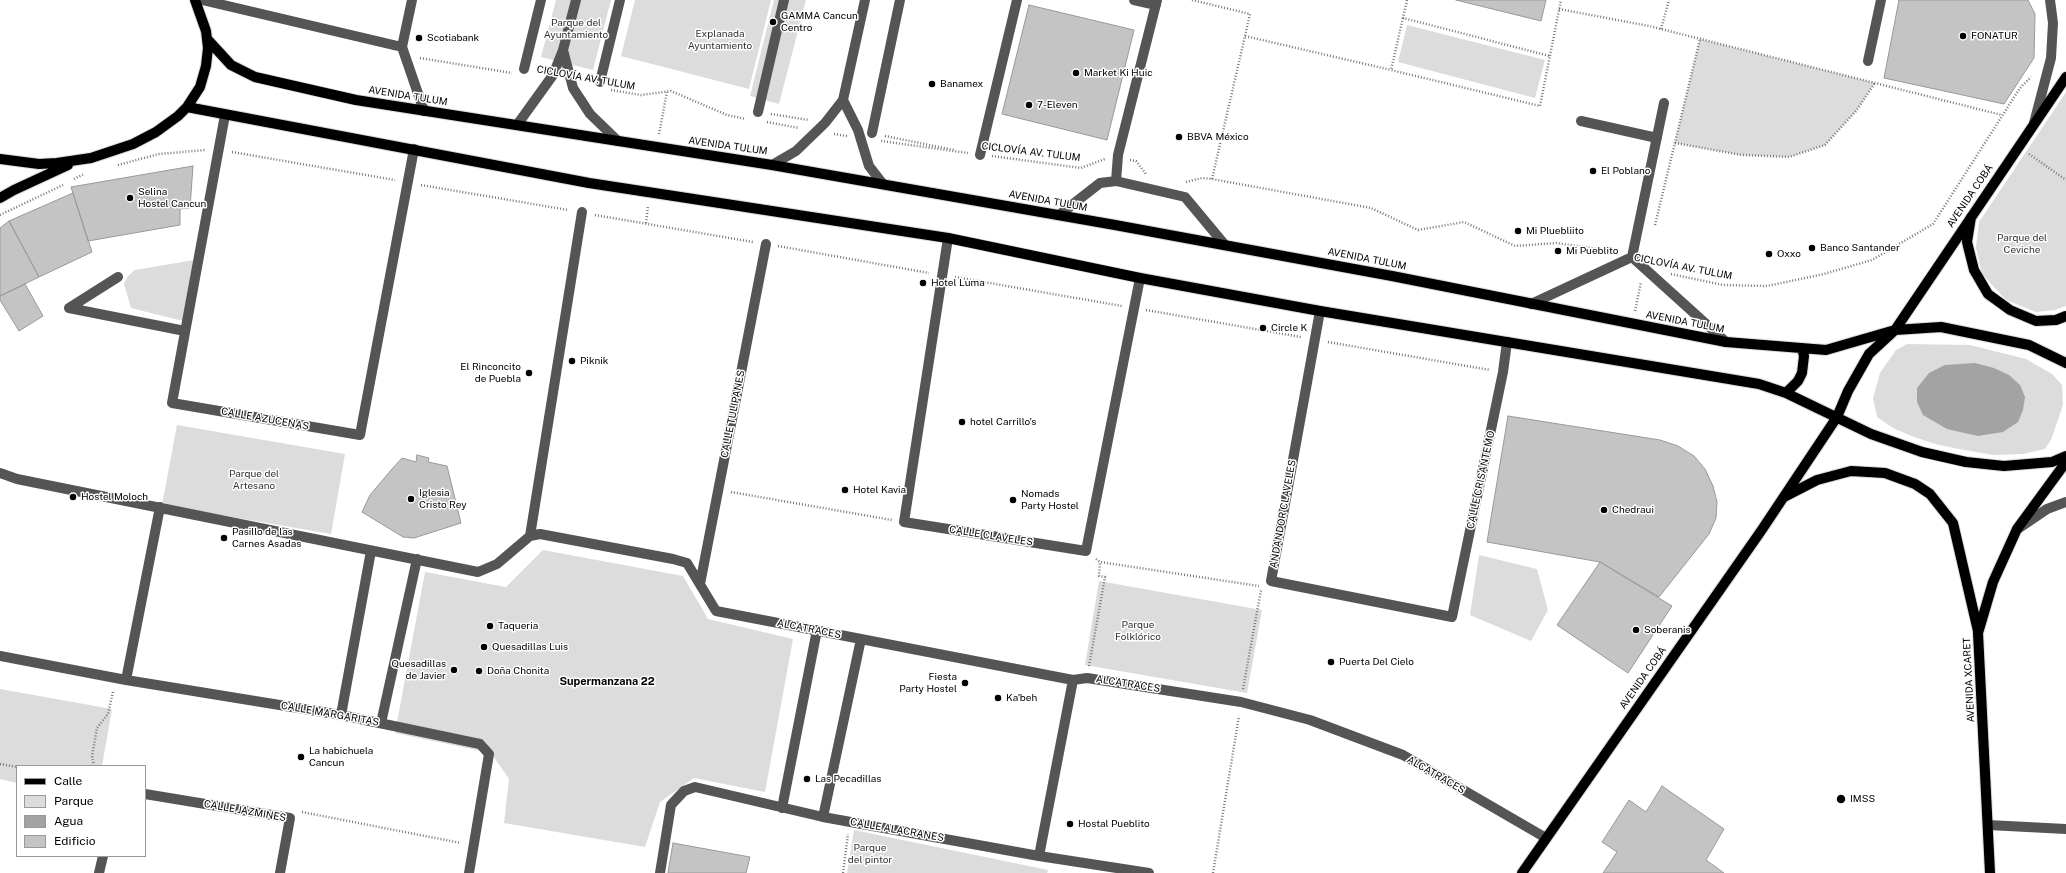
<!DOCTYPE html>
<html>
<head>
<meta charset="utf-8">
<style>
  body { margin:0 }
  #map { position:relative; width:2066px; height:873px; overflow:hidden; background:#fff; font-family:"Public Sans",sans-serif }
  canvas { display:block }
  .legend { position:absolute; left:16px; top:765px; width:130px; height:92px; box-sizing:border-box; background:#fff; border:1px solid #999; margin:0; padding:5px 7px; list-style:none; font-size:12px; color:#000 }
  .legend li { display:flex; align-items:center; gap:8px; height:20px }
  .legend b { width:20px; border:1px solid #999 }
</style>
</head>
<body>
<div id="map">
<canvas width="2066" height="873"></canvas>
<ul class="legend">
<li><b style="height:5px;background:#000"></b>Calle</li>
<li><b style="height:11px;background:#dcdcdc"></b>Parque</li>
<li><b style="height:11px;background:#a3a3a3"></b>Agua</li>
<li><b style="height:11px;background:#c4c4c4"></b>Edificio</li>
</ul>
</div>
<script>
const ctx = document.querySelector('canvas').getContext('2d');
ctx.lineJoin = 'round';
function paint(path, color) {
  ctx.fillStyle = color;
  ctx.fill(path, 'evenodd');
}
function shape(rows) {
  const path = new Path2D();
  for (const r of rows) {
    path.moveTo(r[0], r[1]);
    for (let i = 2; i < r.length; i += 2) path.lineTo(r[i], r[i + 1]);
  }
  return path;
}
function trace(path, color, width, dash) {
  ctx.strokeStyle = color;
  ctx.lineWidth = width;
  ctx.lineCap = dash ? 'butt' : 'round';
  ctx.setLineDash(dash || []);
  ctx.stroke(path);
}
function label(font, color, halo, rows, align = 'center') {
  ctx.font = font + ' "Public Sans",sans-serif';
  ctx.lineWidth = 3;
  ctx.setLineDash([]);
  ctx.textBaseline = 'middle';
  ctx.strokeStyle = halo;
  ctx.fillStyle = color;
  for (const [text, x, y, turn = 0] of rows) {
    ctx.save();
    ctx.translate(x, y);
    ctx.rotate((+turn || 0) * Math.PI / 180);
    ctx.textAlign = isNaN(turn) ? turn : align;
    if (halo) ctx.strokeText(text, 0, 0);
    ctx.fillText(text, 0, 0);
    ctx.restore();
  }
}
paint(shape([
  [556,0,611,0,593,70,541,57],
  [635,0,771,0,749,89,621,56],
  [774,0,806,0,779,104,750,96],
  [1407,25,1545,60,1535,98,1398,62],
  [1700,39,1875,83,1856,111,1825,145,1789,157,1741,155,1675,143],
  [2066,92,2066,306,2055,310,2036,312,2006,300,1982,274,1976,248,1979,222],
  [194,260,183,321,131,308,124,284,128,276,135,270],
  [1907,344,1970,345,2026,359,2052,374,2062,385,2063,405,2051,440,2045,449,2023,454,1993,455,1959,449,1939,445,1914,437,1893,428,1877,417,1873,398,1880,373,1896,350],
  [177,425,345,454,331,534,162,505],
  [543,550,683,576,708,619,793,639,765,792,694,778,660,802,645,847,504,823,509,779,491,753,395,733,425,572,506,587],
  [1479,555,1537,569,1548,610,1531,641,1470,615],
  [1099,581,1262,610,1247,693,1085,665],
  [0,689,112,709,102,766,17,766,17,783,0,779],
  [854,830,1048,870,1047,873,847,873]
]), '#dcdcdc');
paint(shape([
  [1975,363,1994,368,2009,375,2020,385,2025,397,2023,410,2018,422,2003,432,1978,436,1947,429,1923,415,1917,402,1917,388,1929,373,1945,365]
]), '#a3a3a3');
const building = shape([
  [1456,0,1546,0,1541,21,1456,0],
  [1899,0,2028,0,2035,14,2034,58,2004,104,1884,78,1899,0],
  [1029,5,1134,30,1107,140,1002,114,1029,5],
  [193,166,190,208,180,209,180,225,88,241,71,187,193,166],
  [73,193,92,252,39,277,9,221,73,193],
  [9,221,39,277,0,296,0,228,9,221],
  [25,284,43,316,19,331,0,300,0,296,25,284],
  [1508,416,1660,440,1678,446,1694,456,1705,469,1713,486,1717,502,1716,518,1709,534,1659,597,1600,562,1487,542,1508,416],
  [417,455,429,458,428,462,447,466,461,523,414,538,403,537,362,512,370,495,392,469,402,458,416,462,417,455],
  [1600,562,1672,606,1628,673,1557,625,1600,562],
  [1662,786,1724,829,1706,860,1724,873,1603,873,1617,852,1602,842,1629,800,1646,812,1662,786],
  [673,843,750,857,746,873,668,873,673,843]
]);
paint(building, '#c4c4c4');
trace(building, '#999', 1);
const major = shape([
  [208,40,231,65,255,77,356,100,772,165,1115,225,1392,276,1726,342,1826,350,1895,330,1941,327,2029,345,2066,363],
  [187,107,589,183,948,238,1140,278,1320,311,1759,384,1786,393,1871,434,1922,452,1966,462,2004,466,2052,462,2066,456],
  [0,159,39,164,57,163,91,158,133,144,156,132,178,116,187,107,200,87,206,66,208,48,206,31,195,0],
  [0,198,14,190,68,165],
  [1971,217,1967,242,1974,270,1988,294,2010,310,2036,321,2056,320,2066,316],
  [1786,393,1798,381,1802,373,1804,356,1802,348],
  [1784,497,1817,480,1851,471,1885,473,1915,484,1930,494,1953,523,1978,631],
  [1522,873,1761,531,1837,417,1848,391,1869,354,1895,330,2066,77],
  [1990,873,1978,633,1993,582,2017,529,2066,462]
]);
trace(major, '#dbdbdb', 12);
trace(shape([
  [1192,0,1250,14,1245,36],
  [1407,0,1403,18,1550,56],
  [1559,9,1649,26,2002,115],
  [1403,18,1391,70,1540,106,1561,0],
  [1661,29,1669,0],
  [420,58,512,73],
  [611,90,641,95,671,91,727,115,746,119],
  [771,114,809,120],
  [767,122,799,128],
  [659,134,667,92],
  [834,134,847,136],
  [885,136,954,150],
  [881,141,968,153],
  [1675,143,1741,155,1789,157,1825,145,1856,111,1875,83],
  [232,152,395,180],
  [2029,154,2066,180],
  [992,156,1081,168,1105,159],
  [1130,160,1136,161,1146,174],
  [118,165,159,154,205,150],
  [74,179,84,174],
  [1212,179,1245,36,1391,70],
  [1186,182,1202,178,1212,179,1371,208,1418,230,1464,222,1515,246,1556,243,1605,250,1609,253],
  [421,185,568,210],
  [0,215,63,185],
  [595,215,753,242],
  [646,223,648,206],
  [1655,225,1700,39],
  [778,246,929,273],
  [1671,274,1723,285,1767,286,1824,274,1872,260,1933,224,2020,88,2031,77],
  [955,277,1122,306],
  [1146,310,1301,337],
  [1635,311,1641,282],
  [1328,342,1490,370],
  [731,492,892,520],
  [1096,559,1100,562,1259,586],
  [1089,666,1105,577,1099,576,1100,562],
  [1243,689,1261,590],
  [0,764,17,767],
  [94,766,92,756,97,728,108,714,113,692],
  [302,812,461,843],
  [843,873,848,834],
  [1213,873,1239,716]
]), '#777', 2.5, [1, 2]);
trace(shape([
  [202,0,402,47],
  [412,0,402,47,424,111],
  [1134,0,1156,5],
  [563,50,573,88,590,114,618,141],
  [1868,61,1881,0],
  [524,69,541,0],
  [600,82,620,0],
  [843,100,858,130,869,166,883,184],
  [758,112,784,0],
  [225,115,172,403,360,435,414,149],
  [1581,121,1657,138],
  [2034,123,2051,58,2053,23,2050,0],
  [517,125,553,75,563,50,576,0],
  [872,133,900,0],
  [980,155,1017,0],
  [772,165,796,151,825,123,843,100,865,0],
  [1116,181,1118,155,1157,0],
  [1059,215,1100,183,1116,181,1185,197,1225,245],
  [948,238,904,522,1086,551,1140,278],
  [1632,257,1726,342],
  [1531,304,1632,257,1664,103],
  [69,308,185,331],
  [69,308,118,277],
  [1320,311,1271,581,1452,617,1503,372,1507,342],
  [0,473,17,479,478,572,497,564,530,536,540,534,673,559,687,563,716,611,1073,680,1087,678,1241,702,1310,720,1403,755,1546,838],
  [2019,528,2047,509,2066,502],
  [530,536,582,212],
  [700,584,766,244],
  [0,656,126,680,341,715,480,744,489,754,469,873],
  [126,680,160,507],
  [341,715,371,551],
  [381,723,417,559],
  [145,794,290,818,280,873],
  [782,808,817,630],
  [823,817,861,639],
  [1988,825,2066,829],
  [1039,856,1073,680],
  [99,873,103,856],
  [660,873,671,805,684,791,695,787,823,817,1039,856,1149,873]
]), '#555', 10);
trace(major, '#000', 10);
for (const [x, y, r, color] of [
  [773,22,4,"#000"],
  [1963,36,4,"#000"],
  [419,38,4,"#000"],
  [1076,73,4,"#000"],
  [932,84,4,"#000"],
  [1029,105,4,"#000"],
  [1179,137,4,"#000"],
  [1593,171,4,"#000"],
  [130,198,4,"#000"],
  [1518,231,4,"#000"],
  [1812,248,4,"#000"],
  [1558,251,4,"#000"],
  [1769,254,4,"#000"],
  [923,283,4,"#000"],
  [1263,328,4,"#000"],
  [572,361,4,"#000"],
  [529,373,4,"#000"],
  [962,422,4,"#000"],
  [845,490,4,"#000"],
  [73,497,4,"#000"],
  [411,499,4,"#000"],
  [1013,500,4,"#000"],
  [1604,510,4,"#000"],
  [224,538,4,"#000"],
  [490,626,4,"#000"],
  [1636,630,4,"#000"],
  [484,647,4,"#000"],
  [1331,662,4,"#000"],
  [454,670,4,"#000"],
  [479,671,4,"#000"],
  [965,683,4,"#000"],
  [998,698,4,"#000"],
  [301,757,4,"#000"],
  [807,779,4,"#000"],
  [1841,799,5,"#000"],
  [1070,824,4,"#000"]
]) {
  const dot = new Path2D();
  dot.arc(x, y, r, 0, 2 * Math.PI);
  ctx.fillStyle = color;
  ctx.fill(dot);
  trace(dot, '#fff', 1.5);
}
label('10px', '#000', '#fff', [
  ["GAMMA Cancun",781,16],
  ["Centro",781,28],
  ["FONATUR",1971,36],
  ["Scotiabank",427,38],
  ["Market Ki Huic",1084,73],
  ["Banamex",940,84],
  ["7-Eleven",1037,105],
  ["BBVA México",1187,137],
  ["El Poblano",1601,171],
  ["Selina",138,192],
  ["Hostel Cancun",138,204],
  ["Mi Pluebliito",1526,231],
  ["Banco Santander",1820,248],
  ["Mi Pueblito",1566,251],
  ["Oxxo",1777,254],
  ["Hotel Luma",931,283],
  ["Circle K",1271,328],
  ["Piknik",580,361],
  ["El Rinconcito",521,367,"right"],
  ["de Puebla",521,379,"right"],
  ["hotel Carrillo's",970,422],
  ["Hotel Kavia",853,490],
  ["Iglesia",419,493],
  ["Cristo Rey",419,505],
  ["Nomads",1021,494],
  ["Party Hostel",1021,506],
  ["Hostel Moloch",81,497],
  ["Chedraui",1612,510],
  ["Pasillo de las",232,532],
  ["Carnes Asadas",232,544],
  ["Taqueria",498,626],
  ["Soberanis",1644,630],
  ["Quesadillas Luis",492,647],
  ["Puerta Del Cielo",1339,662],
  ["Quesadillas",446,664,"right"],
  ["de Javier",446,676,"right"],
  ["Doña Chonita",487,671],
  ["Fiesta",957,677,"right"],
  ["Party Hostel",957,689,"right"],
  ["Ka'beh",1006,698],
  ["La habichuela",309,751],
  ["Cancun",309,763],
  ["Las Pecadillas",815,779],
  ["IMSS",1850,799],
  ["Hostal Pueblito",1078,824]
], 'left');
label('10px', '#333', '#fff', [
  ["Parque del",576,23],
  ["Ayuntamiento",576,35],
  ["Explanada",720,34],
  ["Ayuntamiento",720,46],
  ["Parque del",2022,238],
  ["Ceviche",2022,250],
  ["Parque del",254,474],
  ["Artesano",254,486],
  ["Parque",1138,625],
  ["Folklórico",1138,637],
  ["Parque",870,848],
  ["del pintor",870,860]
]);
label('10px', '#000', '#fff', [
  ["CICLOVÍA AV. TULUM",586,78,10],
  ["AVENIDA TULUM",408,96,9],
  ["AVENIDA TULUM",728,146,8],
  ["CICLOVÍA AV. TULUM",1031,152,7],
  ["AVENIDA COBÁ",1970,196,-56],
  ["AVENIDA TULUM",1048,201,10],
  ["AVENIDA TULUM",1367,259,11],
  ["CICLOVÍA AV. TULUM",1683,267,11],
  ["AVENIDA TULUM",1685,322,11],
  ["CALLE TULIPANES",733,414,-79],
  ["CALLE AZUCENAS",265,419,10],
  ["CALLE CRISANTEMO",1481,480,-78],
  ["ANDANDOR CLAVELES",1283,514,-80],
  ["CALLE CLAVELES",991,536,9],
  ["ALCATRACES",809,629,11],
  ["AVENIDA COBÁ",1643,678,-55],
  ["AVENIDA XCARET",1969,680,-93],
  ["ALCATRACES",1128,684,9],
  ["CALLE MARGARITAS",330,714,10],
  ["ALCATRACES",1436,775,30],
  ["CALLE JAZMINES",245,811,10],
  ["CALLE ALACRANES",897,830,10]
]);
label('bold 11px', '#000', '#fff', [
  ["Supermanzana 22",607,682]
]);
</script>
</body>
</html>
